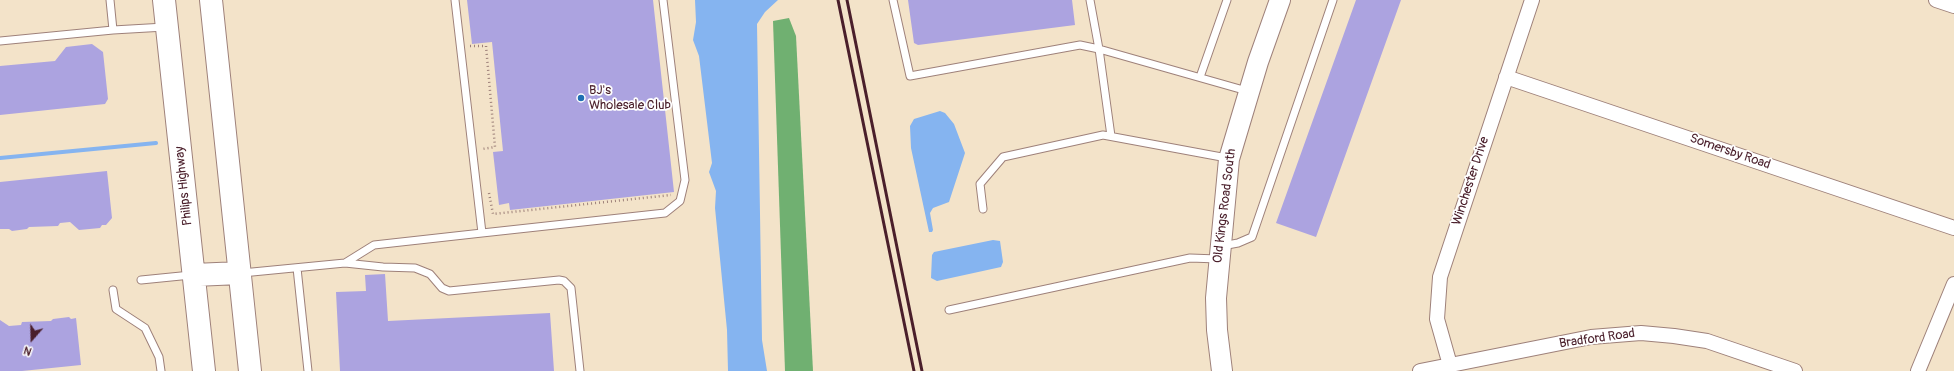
<!DOCTYPE html>
<html>
<head>
<meta charset="utf-8">
<style>
  body { margin:0 }
  #map { position:relative; width:1954px; height:371px; overflow:hidden; background:#f3e3c9; font-family:Pangolin,sans-serif }
  canvas { display:block }
  .north { position:absolute; left:12px; top:319px; width:40px; height:40px; -webkit-text-stroke:3px #fff; paint-order:stroke; rotate:200deg; font-size:11px; font-weight:700; line-height:16px; text-align:center; color:#4a1f2b }
  .north::after { content:''; display:block; margin:auto; width:14px; height:18px; background:#4a1f2b; clip-path:polygon(50% 0,100% 100%,50% 72%,0 100%) }
</style>
</head>
<body>
<div id="map">
<canvas width="1954" height="371"></canvas>
<div class="north">N</div>
</div>
<script>
const ctx = document.querySelector('canvas').getContext('2d');
ctx.lineJoin = 'round';
function paint(path, color) {
  ctx.fillStyle = color;
  ctx.fill(path, 'evenodd');
}
function shape(rows) {
  const path = new Path2D();
  for (const r of rows) {
    path.moveTo(r[0], r[1]);
    for (let i = 2; i < r.length; i += 2) path.lineTo(r[i], r[i + 1]);
  }
  return path;
}
function trace(path, color, width, dash) {
  ctx.strokeStyle = color;
  ctx.lineWidth = width;
  ctx.lineCap = dash ? 'butt' : 'round';
  ctx.setLineDash(dash || []);
  ctx.stroke(path);
}
function label(font, color, halo, rows, align = 'center') {
  ctx.font = font + ' Pangolin,sans-serif';
  ctx.lineWidth = 3.5;
  ctx.setLineDash([]);
  ctx.textBaseline = 'middle';
  ctx.strokeStyle = halo;
  ctx.fillStyle = color;
  for (const [text, x, y, turn = 0] of rows) {
    ctx.save();
    ctx.translate(x, y);
    ctx.rotate((+turn || 0) * Math.PI / 180);
    ctx.textAlign = isNaN(turn) ? turn : align;
    if (halo) ctx.strokeText(text, 0, 0);
    ctx.fillText(text, 0, 0);
    ctx.restore();
  }
}
paint(shape([
  [789,18,796,36,813,371,785,371,773,21]
]), '#70b071');
paint(shape([
  [695,0,778,0,765,12,757,24,762,340,767,371,728,371,727,330,715,208,716,191,709,172,712,163,699,56,693,40,696,22],
  [940,111,945,113,954,124,965,153,949,202,933,208,930,213,933,230,932,232,929,232,911,148,910,126,914,119],
  [993,240,1000,241,1003,262,1001,267,937,281,931,278,932,255,934,252]
]), '#85b4f0');
trace(shape([
  [0,158,156,143]
]), '#85b4f0', 4);
paint(shape([
  [467,0,653,0,674,192,510,210,509,203,499,205,493,152,503,151,492,42,472,44],
  [908,0,1072,0,1075,25,918,45,914,43],
  [1356,0,1401,0,1316,237,1276,223],
  [92,44,103,52,108,99,105,104,0,115,0,66,55,61,66,47],
  [107,171,112,218,106,225,102,225,100,228,79,230,70,222,60,223,58,226,29,227,27,229,12,231,9,229,0,229,0,182],
  [385,274,388,321,550,313,554,371,340,371,336,292,366,291,365,275],
  [69,317,71,319,76,318,81,365,22,371,0,371,0,320,9,326,21,325,22,322,51,321,53,319]
]), '#aca3e0');
const lane = shape([
  [110,0,113,30],
  [893,0,910,76,1080,45,1099,49,1090,0],
  [0,41,113,30,165,27],
  [1200,77,1227,0],
  [1111,136,1099,49,1247,91],
  [983,209,980,184,1003,157,1103,135,1227,158],
  [482,233,665,213,680,201,685,180,663,0],
  [1222,246,1238,243,1252,237,1333,0],
  [345,263,383,267,415,268,430,274,442,288,449,291,559,280,564,281,571,288,580,371],
  [297,268,308,371],
  [242,273,345,263,374,245,482,233,455,0],
  [141,280,191,275],
  [113,290,116,309,145,328,159,357,161,371],
  [949,310,1190,258,1218,259]
]);
const street = shape([
  [1936,0,1954,6],
  [1506,77,1954,228],
  [1450,365,1437,319,1440,277,1532,0],
  [1420,371,1591,337,1641,333,1674,336,1707,341,1795,371],
  [1918,371,1954,284]
]);
const secondary = shape([
  [1222,371,1217,330,1216,298,1229,159,1258,62,1280,0]
]);
const primary = shape([
  [164,0,204,371],
  [211,0,250,371],
  [194,275,240,273]
]);
trace(lane, '#9e817a', 9);
trace(street, '#9e817a', 16);
trace(secondary, '#9e817a', 22);
trace(primary, '#9e817a', 24);
trace(shape([
  [470,46,486,46,495,147,482,149],
  [489,193,493,214,671,195]
]), '#9e817a', 2.5, [1, 3]);
trace(lane, '#fff', 7);
trace(street, '#fff', 14);
trace(secondary, '#fff', 20);
trace(primary, '#fff', 22);
trace(shape([
  [838,0,914,371],
  [847,0,922,371]
]), '#4a1f2b', 3);
for (const [x, y, r, color] of [
  [581,98,4,"#1f6fb2"]
]) {
  const dot = new Path2D();
  dot.arc(x, y, r, 0, 2 * Math.PI);
  ctx.fillStyle = color;
  ctx.fill(dot);
  trace(dot, '#fff', 1.5);
}
label('13px', '#4a1f2b', '#fff', [
  ["BJ's",589,91],
  ["Wholesale Club",589,106]
], 'left');
label('13px', '#4a1f2b', '#fff', [
  ["Somersby Road",1730,152,19],
  ["Winchester Drive",1471,181,-72],
  ["Philips Highway",184,186,-96],
  ["Old Kings Road South",1225,206,-83],
  ["Bradford Road",1597,339,-8]
]);
</script>
</body>
</html>
